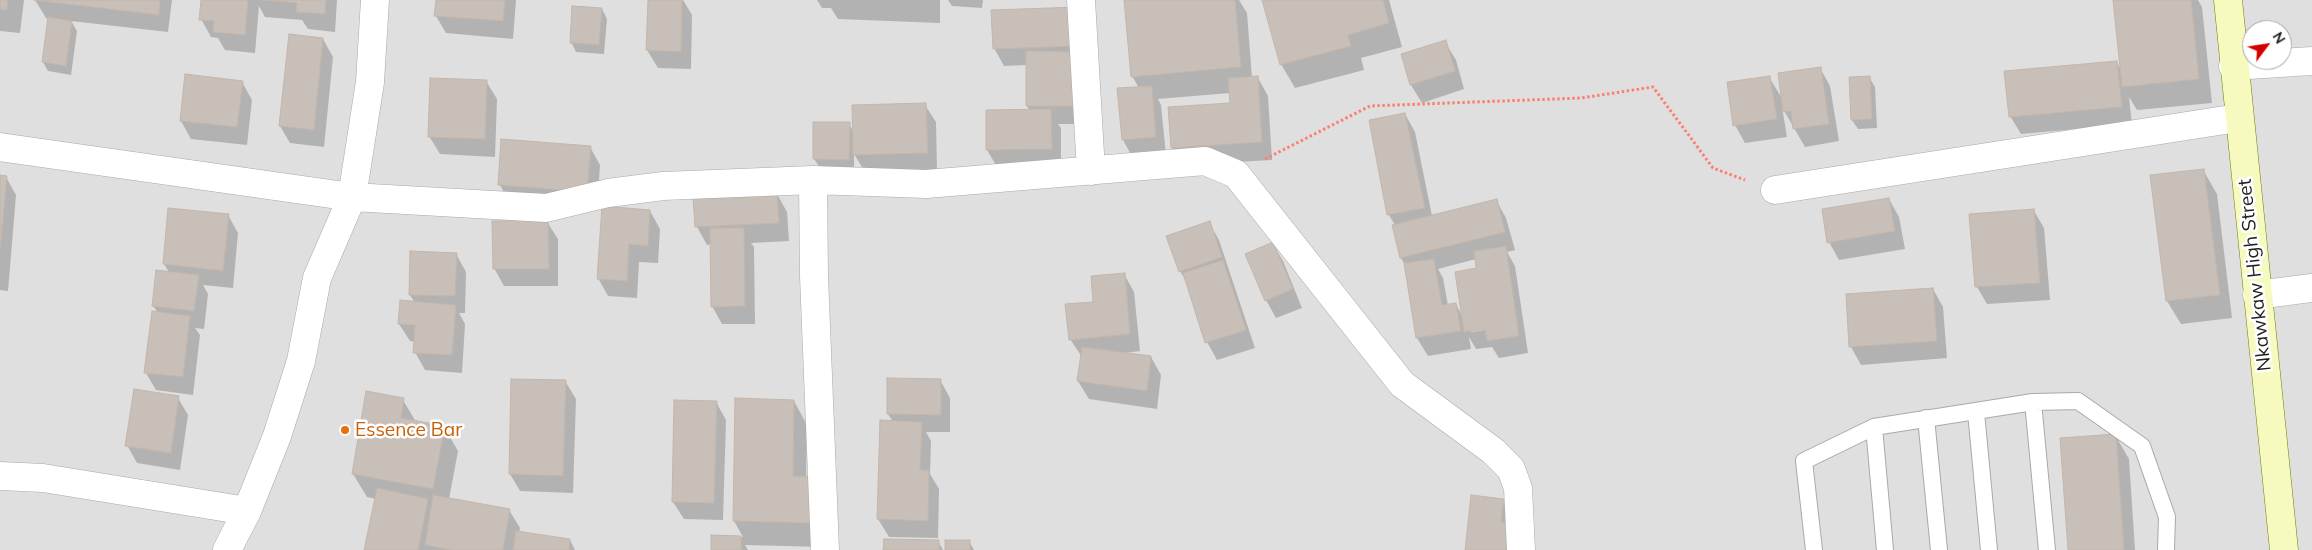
<!DOCTYPE html>
<html>
<head>
<meta charset="utf-8">
<style>
  body { margin:0 }
  #map { position:relative; width:2312px; height:550px; overflow:hidden; background:#f2efe9; font-family:Mulish,sans-serif }
  canvas { display:block }
  .north { position:absolute; left:2242px; top:20px; width:50px; height:50px; box-sizing:border-box; background:#fff; border:1px solid #a7a7a7; border-radius:50%; rotate:59deg; font-size:14px; font-weight:700; line-height:20px; text-align:center; color:#222 }
  .north::after { content:''; display:block; margin:auto; width:18px; height:22px; background:#d40000; clip-path:polygon(50% 0,100% 100%,50% 72%,0 100%) }
</style>
</head>
<body>
<div id="map">
<canvas width="2312" height="550"></canvas>
<div class="north">N</div>
</div>
<script>
const ctx = document.querySelector('canvas').getContext('2d');
ctx.lineJoin = 'round';
function paint(path, color) {
  ctx.fillStyle = color;
  ctx.fill(path, 'evenodd');
}
function shape(rows) {
  const path = new Path2D();
  for (const r of rows) {
    path.moveTo(r[0], r[1]);
    for (let i = 2; i < r.length; i += 2) path.lineTo(r[i], r[i + 1]);
  }
  return path;
}
function trace(path, color, width, dash) {
  ctx.strokeStyle = color;
  ctx.lineWidth = width;
  ctx.lineCap = dash ? 'butt' : 'round';
  ctx.setLineDash(dash || []);
  ctx.stroke(path);
}
function label(font, color, halo, rows, align = 'center') {
  ctx.font = font + ' Mulish,sans-serif';
  ctx.lineWidth = 5;
  ctx.setLineDash([]);
  ctx.textBaseline = 'middle';
  ctx.strokeStyle = halo;
  ctx.fillStyle = color;
  for (const [text, x, y, turn = 0] of rows) {
    ctx.save();
    ctx.translate(x, y);
    ctx.rotate((+turn || 0) * Math.PI / 180);
    ctx.textAlign = isNaN(turn) ? turn : align;
    if (halo) ctx.strokeText(text, 0, 0);
    ctx.fillText(text, 0, 0);
    ctx.restore();
  }
}
paint(shape([
  [0,0,2312,0,2312,550,0,550],
  [2252,30,2282,30,2282,60,2252,60]
]), '#e0dfdf');
paint(shape([
  [0,0,24,0,20,33,0,31],
  [35,0,172,0,168,32,71,21,77,31,71,75,48,71,43,62,49,19,46,18],
  [202,0,337,0,335,32,308,29,302,20,265,17,259,6,255,53,225,50,218,38,211,37,201,19],
  [437,0,516,0,513,39,446,33,436,16],
  [649,0,683,0,692,15,691,69,658,68,647,50],
  [817,0,940,0,940,23,838,19,831,8,822,8],
  [948,0,983,0,982,8,952,6],
  [1125,0,1239,0,1247,13,1252,78,1258,78,1268,96,1272,160,1182,165,1172,148,1231,104,1230,93,1158,99,1161,105,1166,155,1133,158,1123,140,1139,88,1132,76],
  [1263,0,1389,0,1402,47,1361,58,1364,70,1295,88,1281,64],
  [2114,0,2198,0,2202,7,2212,103,2137,110,2129,97,2132,124,2021,134,2010,116,2117,63,2121,70],
  [1078,8,1089,124,1058,124,1061,128,1061,167,997,167,987,150,1030,111,1027,106,1027,65,1004,66,994,48],
  [602,9,607,19,604,54,576,52,571,42],
  [323,39,333,57,324,147,290,143,280,126],
  [1445,42,1456,60,1464,89,1422,103,1411,85,1402,55],
  [1820,68,1830,86,1839,141,1805,147,1782,107,1787,137,1745,143,1735,125,1769,77,1783,100],
  [1869,77,1875,87,1877,128,1858,129,1852,120],
  [486,81,497,99,495,157,440,154,429,136],
  [242,82,252,100,247,145,191,139,181,121],
  [925,105,936,122,937,171,865,172,854,154,854,169,820,168,814,159,849,124,854,133],
  [1405,114,1415,132,1432,216,1496,200,1506,218,1515,250,1507,252,1515,266,1528,353,1499,358,1492,347,1476,349,1469,337,1471,349,1428,356,1417,338,1405,265,1401,258,1395,225,1389,215,1370,121],
  [1476,259,1478,269,1463,318,1456,304,1448,306,1443,278,1438,269],
  [1491,326,1491,329,1471,332,1471,329],
  [502,140,590,147,600,165,597,209,510,203,500,185],
  [2203,170,2217,194,2232,318,2181,324,2167,301],
  [0,176,6,177,16,195,8,291,0,290],
  [777,194,787,212,789,241,751,243,754,247,755,324,722,324,712,306,711,244,707,245,697,227],
  [1889,199,1899,217,1905,249,1839,260,1829,242],
  [650,211,660,229,658,263,639,262,637,298,608,296,598,278],
  [2034,211,2044,228,2050,300,1987,304,1977,287],
  [228,215,238,233,233,288,203,285,208,294,204,329,195,328,200,335,193,395,156,390,146,373,158,313,153,306,169,272,164,264],
  [547,222,558,239,558,286,504,286,494,268],
  [1209,223,1219,240,1255,348,1217,360,1207,342,1188,284,1180,271],
  [1272,243,1283,261,1302,308,1276,318,1266,300],
  [456,254,466,272,465,313,459,313,465,324,462,373,425,370,415,352,415,342,410,341,399,324,415,303,410,295],
  [1124,274,1134,292,1140,351,1125,353,1151,357,1161,375,1157,409,1089,399,1078,381,1082,357,1070,339,1095,303],
  [1933,289,1943,307,1947,358,1861,365,1851,347],
  [940,380,950,398,950,432,926,432,931,441,930,474,939,489,938,538,889,537,878,519,893,422,888,414],
  [565,381,576,399,573,493,520,491,510,474],
  [178,398,188,415,180,470,137,463,127,445],
  [403,400,416,422,444,427,458,451,449,499,509,510,520,528,519,532,570,540,575,550,365,550,376,499,367,497,353,474],
  [794,401,807,425,806,478,824,547,745,545,748,550,712,550,712,536,743,537,734,521],
  [716,402,726,420,723,520,684,519,673,502],
  [2115,435,2129,459,2135,550,2070,550],
  [1504,500,1514,518,1466,550],
  [938,541,943,550,885,550],
  [969,541,974,550,946,550]
]), '#0003');
const building = shape([
  [0,0,8,0,7,10,0,9,0,0],
  [34,0,160,0,159,15,34,0],
  [201,0,248,0,245,35,213,32,214,21,199,20,201,0],
  [262,0,326,0,325,14,296,12,297,3,262,0],
  [436,0,505,0,503,21,434,16,436,0],
  [648,0,682,0,681,52,646,50,648,0],
  [1124,0,1235,0,1241,67,1131,77,1124,0],
  [1262,0,1383,0,1389,23,1348,35,1351,46,1280,65,1262,0],
  [2113,0,2191,0,2199,79,2122,87,2113,0],
  [572,6,602,8,599,45,570,43,572,6],
  [1079,7,1080,46,993,49,991,10,1079,7],
  [48,17,72,21,66,66,42,62,48,17],
  [289,34,323,38,314,130,279,126,289,34],
  [1446,40,1455,71,1410,85,1401,54,1446,40],
  [1026,51,1079,52,1079,106,1026,106,1026,51],
  [2117,61,2122,107,2009,117,2004,71,2117,61],
  [1821,67,1829,124,1793,129,1791,111,1783,112,1778,73,1821,67],
  [185,74,243,81,237,127,180,121,185,74],
  [1258,76,1262,142,1171,148,1168,107,1230,103,1228,78,1258,76],
  [1770,76,1777,119,1733,126,1727,82,1770,76],
  [1870,76,1872,119,1851,120,1849,77,1870,76],
  [430,78,487,80,485,139,428,137,430,78],
  [1152,86,1156,137,1122,140,1117,88,1152,86],
  [926,103,928,153,853,155,852,105,926,103],
  [1051,109,1052,149,986,150,986,110,1051,109],
  [1405,113,1425,208,1387,215,1369,120,1405,113],
  [813,122,850,122,849,160,813,159,813,122],
  [501,139,591,146,587,192,498,185,501,139],
  [2204,169,2220,295,2166,301,2150,175,2204,169],
  [0,175,7,176,0,249,0,175],
  [777,193,779,223,695,227,693,197,777,193],
  [1889,198,1895,231,1827,243,1822,209,1889,198],
  [1497,199,1505,232,1400,258,1392,225,1497,199],
  [602,206,650,210,648,246,629,244,627,281,597,279,602,206],
  [168,208,229,214,223,271,163,264,168,208],
  [2034,209,2040,283,1975,287,1969,214,2034,209],
  [548,220,549,269,493,269,492,221,548,220],
  [1210,221,1222,257,1179,272,1166,236,1210,221],
  [710,228,744,228,745,306,711,307,710,228],
  [1273,242,1293,289,1265,301,1245,254,1273,242],
  [1506,246,1519,336,1487,341,1485,329,1464,332,1455,272,1476,268,1474,251,1506,246],
  [410,251,457,253,455,296,409,295,410,251],
  [1434,259,1442,305,1456,303,1461,331,1416,338,1404,263,1434,259],
  [1223,260,1246,330,1205,343,1183,273,1223,260],
  [156,270,199,275,194,311,152,306,156,270],
  [1125,273,1130,334,1069,340,1065,304,1093,302,1091,276,1125,273],
  [1933,288,1937,341,1849,347,1846,294,1933,288],
  [400,300,456,305,452,355,413,353,415,325,398,324,400,300],
  [152,311,190,316,183,377,144,373,152,311],
  [1082,347,1151,356,1147,391,1077,381,1082,347],
  [887,378,941,379,941,415,887,414,887,378],
  [511,379,566,380,563,476,509,474,511,379],
  [134,389,179,396,171,453,125,446,134,389],
  [366,391,404,398,401,418,445,426,433,489,352,474,366,391],
  [735,398,794,400,793,476,812,477,811,523,733,521,735,398],
  [674,400,717,401,714,503,672,502,674,400],
  [880,420,922,422,920,470,929,470,928,521,877,519,880,420],
  [2116,434,2124,550,2068,550,2060,438,2116,434],
  [377,488,428,499,418,550,364,550,377,488],
  [433,495,510,509,503,550,452,550,425,545,433,495],
  [1471,495,1504,499,1501,522,1513,524,1510,550,1465,550,1471,495],
  [516,531,570,539,569,550,513,550,516,531],
  [711,535,741,536,741,550,711,550,711,535],
  [884,539,939,540,939,550,883,550,884,539],
  [945,540,970,540,970,550,945,550,945,540]
]);
paint(building, '#c7bfb8');
trace(building, '#c4b6ab', 1);
const lane = shape([
  [2033,402,2047,550],
  [1976,412,1989,550],
  [1926,418,1939,550],
  [1874,427,1885,550],
  [1814,550,1804,461,1874,427,2033,402,2078,401,2142,446,2167,517,2166,550]
]);
const street = shape([
  [1081,0,1091,171],
  [2233,66,2312,61],
  [0,147,352,197,546,208,608,193,663,186,813,180],
  [1775,190,2238,118],
  [2257,295,2312,288],
  [0,476,43,478,247,511],
  [227,550,247,511,277,436,301,361,317,278,352,197,370,82,375,0],
  [825,550,814,276,813,180,926,184,1205,161,1236,174,1402,384,1493,451,1511,469,1518,488,1521,550]
]);
const secondary = shape([
  [2228,0,2284,550]
]);
trace(lane, '#a9a9a9', 18);
trace(street, '#a9a9a9', 29);
trace(secondary, '#707d05', 29);
trace(shape([
  [1265,159,1370,106,1581,98,1653,87,1713,168,1745,180]
]), '#fa8072', 3, [2.5, 2.5]);
trace(lane, '#fff', 16);
trace(street, '#fff', 28);
trace(secondary, '#f7fabf', 28);
for (const [x, y, r, color] of [
  [345,430,5,"#e8710a"]
]) {
  const dot = new Path2D();
  dot.arc(x, y, r, 0, 2 * Math.PI);
  ctx.fillStyle = color;
  ctx.fill(dot);
  trace(dot, '#fff', 2);
}
label('19px', '#222', '#fff', [
  ["Nkawkaw High Street",2255,275,-96]
]);
label('19px', '#c56008', '#fff', [
  ["Essence Bar",355,430]
], 'left');
</script>
</body>
</html>
